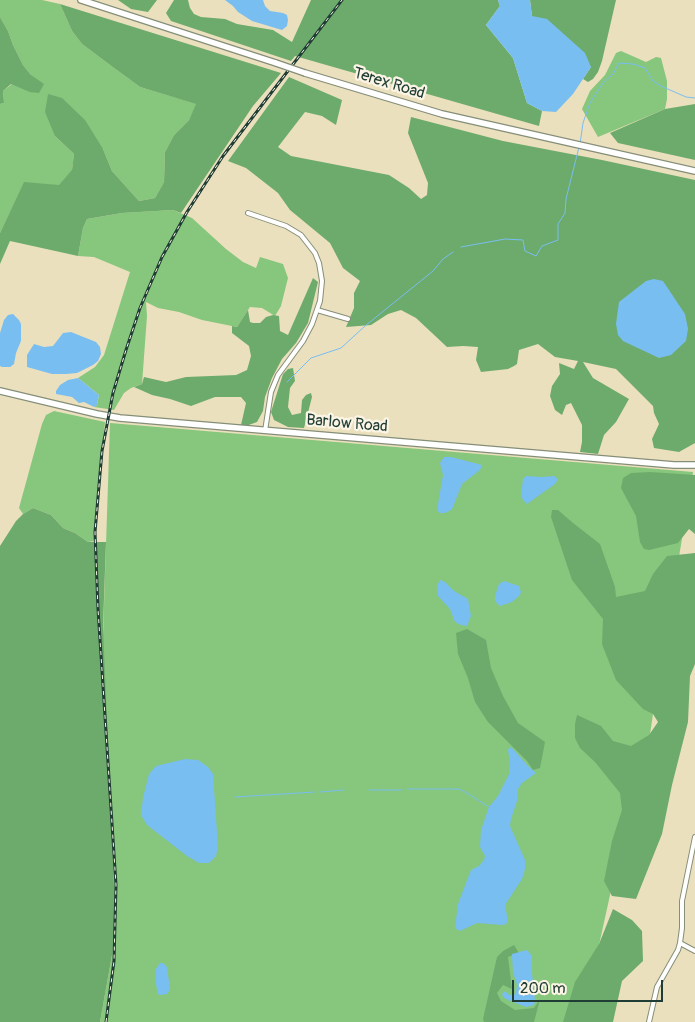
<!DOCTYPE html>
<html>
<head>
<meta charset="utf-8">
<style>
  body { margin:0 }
  #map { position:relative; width:695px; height:1022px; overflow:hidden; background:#ebe0bd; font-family:Pangolin,sans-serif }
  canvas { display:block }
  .scale { position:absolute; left:512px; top:980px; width:151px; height:22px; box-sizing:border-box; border:2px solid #1f3d34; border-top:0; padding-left:6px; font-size:15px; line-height:18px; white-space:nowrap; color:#1f3d34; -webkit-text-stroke:4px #fcf5e5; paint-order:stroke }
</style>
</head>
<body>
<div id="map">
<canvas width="695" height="1022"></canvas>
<div class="scale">200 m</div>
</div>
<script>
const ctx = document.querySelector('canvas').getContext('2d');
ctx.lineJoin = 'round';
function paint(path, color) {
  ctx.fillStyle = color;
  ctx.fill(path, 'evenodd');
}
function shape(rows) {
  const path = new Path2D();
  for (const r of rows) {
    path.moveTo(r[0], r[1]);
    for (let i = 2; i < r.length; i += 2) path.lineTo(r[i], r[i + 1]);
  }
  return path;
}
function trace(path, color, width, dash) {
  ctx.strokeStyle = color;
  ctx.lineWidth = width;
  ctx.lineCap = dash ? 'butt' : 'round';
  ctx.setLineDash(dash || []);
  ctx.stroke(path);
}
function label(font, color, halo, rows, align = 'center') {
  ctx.font = font + ' Pangolin,sans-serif';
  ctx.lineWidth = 4.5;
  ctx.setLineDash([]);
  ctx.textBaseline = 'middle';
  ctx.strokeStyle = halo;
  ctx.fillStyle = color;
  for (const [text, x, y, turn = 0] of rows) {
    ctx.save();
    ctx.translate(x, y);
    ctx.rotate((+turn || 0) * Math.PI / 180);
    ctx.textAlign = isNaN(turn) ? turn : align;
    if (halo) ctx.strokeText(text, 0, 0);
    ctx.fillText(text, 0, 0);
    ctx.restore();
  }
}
paint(shape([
  [0,0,42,0,60,4,72,31,82,44,114,68,140,87,197,104,189,120,174,135,165,152,164,182,155,198,139,201,112,171,103,149,55,136,74,154,72,171,59,186,24,183,0,233,0,104,4,103,3,91,12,84,29,92,31,75,23,65,13,45,8,31,0,17],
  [621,51,646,62,656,57,661,58,667,81,667,99,665,109,598,137,582,109,590,91,605,75,616,53],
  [173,210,192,218,226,249,243,262,256,268,260,257,283,264,288,278,281,306,275,316,262,308,250,307,237,327,202,320,179,312,158,308,146,302,147,316,142,384,131,388,124,393,114,410,94,407,97,405,99,395,78,378,95,367,104,355,130,272,94,257,78,256,83,228,87,219,122,213],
  [54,411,105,422,97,506,95,541,88,542,75,533,63,528,51,515,33,508,23,514,19,508,42,424,46,415],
  [110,423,693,472,653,714,635,835,614,877,582,1022,100,1022,116,933,107,741,102,666]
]), '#87c67d');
paint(shape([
  [118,0,157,0,148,12,131,9],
  [174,0,188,0,190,8,194,14,201,17,225,19,237,24,273,30,292,42,311,0,498,0,500,6,486,25,513,58,527,103,542,111,539,126,295,56,291,61,171,21,166,13],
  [530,0,616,0,602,61,598,72,593,79,588,82,583,79,591,67,532,17],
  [60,4,281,73,253,106,181,213,173,210,122,213,87,219,83,228,78,256,10,241,0,264,0,233,24,182,59,185,72,170,74,154,55,136,45,112,48,94,62,98,85,120,103,149,112,171,139,201,155,198,164,182,165,152,174,135,189,120,196,104,140,87,114,68,82,44,72,31],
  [0,17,8,31,13,45,23,65,31,75,44,84,39,93,29,92,11,84,3,91,4,103,0,104],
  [289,77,342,100,336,125,322,116,305,112,278,147,291,156,389,175,409,188,421,199,427,195,428,183,408,133,411,117,503,141,602,160,695,180,695,443,679,452,654,448,652,439,659,424,654,413,653,406,616,369,583,362,593,378,629,399,616,422,604,435,598,454,580,452,582,442,582,425,571,403,566,405,562,415,555,410,550,396,552,386,560,374,559,363,574,369,578,361,555,357,538,344,519,350,517,364,514,366,508,369,481,372,476,360,478,347,463,346,447,347,416,318,401,310,388,314,371,325,346,327,354,308,354,293,360,281,343,268,330,243,290,210,278,193,246,168,228,161],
  [695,104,695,160,618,143,610,133,665,109],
  [313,278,318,282,308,323,296,343,282,359,272,378,265,397,263,411,257,422,246,426,241,425,246,403,241,397,215,397,191,406,170,399,152,395,134,387,142,384,144,377,166,382,186,377,236,375,247,370,251,356,249,346,232,333,232,326,237,327,248,310,250,322,253,323,260,323,266,317,273,315,279,316,280,331,288,335],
  [293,368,295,381,290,388,288,407,292,415,301,413,302,400,306,395,311,393,312,397,304,428,288,427,274,420,271,412,283,374,288,369],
  [650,472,695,475,695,534,689,529,678,543,649,550,644,549,640,542,636,516,621,488,623,478,631,473],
  [33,508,51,515,63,528,75,533,88,542,106,542,103,627,116,933,100,1022,0,1022,0,546,16,521,23,514],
  [552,510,558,510,573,523,600,544,615,587,616,597,645,591,653,574,667,556,695,553,695,664,690,676,688,722,672,785,662,834,636,899,612,896,604,881,612,841,622,810,620,793,595,762,580,748,575,738,575,724,577,715,601,726,613,741,631,746,649,735,658,722,653,714,643,709,616,680,602,644,603,619,572,580,551,517],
  [467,629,486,640,491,668,503,696,518,723,545,742,540,768,533,770,527,761,488,722,475,702,468,678,458,654,456,633],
  [613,909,632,920,642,931,643,961,622,981,613,1022,563,1022,575,982,599,944],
  [514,945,519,953,508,957,512,989,503,985,497,993,501,1001,515,1010,534,1008,540,999,534,1022,484,1022,483,1019,497,957,503,951]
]), '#6dab6c');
paint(shape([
  [225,0,263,0,265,6,270,11,283,13,287,15,288,20,287,26,282,30,252,21,238,12,233,6],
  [498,0,530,0,532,16,547,19,585,53,591,67,573,94,556,112,542,111,527,103,513,58,486,25,500,6],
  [654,279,663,281,685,314,688,329,686,341,671,355,659,358,623,341,618,335,616,324,619,302,646,281],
  [13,314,19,320,21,324,21,341,16,353,14,364,10,367,2,367,0,366,0,333,4,320,8,315],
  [71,332,96,342,100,347,101,354,98,361,93,365,77,373,66,374,52,374,27,367,27,355,34,344,44,347,53,346,63,333],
  [78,378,99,395,97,405,94,407,84,402,79,403,72,397,56,394,56,391,60,385,68,380],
  [444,457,451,457,482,465,480,470,462,484,453,507,451,510,445,513,440,513,438,511,438,504,443,475,440,463],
  [526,476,542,477,554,476,558,479,555,484,527,504,523,500,521,496,523,479],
  [440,580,445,582,454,591,468,599,471,616,467,626,461,625,455,622,450,609,438,596,437,586],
  [504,581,519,586,521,592,520,595,512,602,500,606,495,601,495,596,499,584],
  [510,747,513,749,528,766,536,773,522,783,518,789,517,801,511,819,510,826,525,860,525,869,522,879,505,905,508,921,506,924,502,925,477,923,460,931,455,928,458,904,471,870,479,866,484,860,485,856,480,847,481,830,489,807,498,796,509,774,510,760,508,751,509,748],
  [185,759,198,760,208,767,213,774,218,847,216,856,209,863,199,863,187,856,147,825,141,815,143,798,149,774,156,766],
  [527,950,532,956,532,973,535,1001,534,1005,526,1007,508,1000,503,997,502,994,505,991,509,995,514,995,516,993,517,985,513,972,512,956,512,954],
  [160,963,163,963,167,967,170,989,167,994,160,995,158,994,156,984,156,969]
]), '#79bef0');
trace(shape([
  [580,144,583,123,590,103,603,83,613,74,619,63,633,64,645,68,653,81,661,86,686,97,695,98],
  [461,247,505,239,523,240,525,251,536,256,542,246,558,240,558,224,565,213,566,199,579,147],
  [287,382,311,358,341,348,365,326,433,271,443,259,453,252],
  [407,789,459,789,467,793,489,807],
  [369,790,402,790],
  [320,792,344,790],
  [235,797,315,792]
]), '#79bef0', 1);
const street = shape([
  [248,213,286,226,301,235,315,253,319,263,322,281,320,301,312,324,303,341,278,375,271,392,265,431],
  [317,310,348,319],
  [680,943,695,951],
  [649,1022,657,987,678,950,680,943,682,928,682,901,695,837]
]);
const secondary = shape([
  [81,0,276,63],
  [305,73,442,114,695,171],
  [0,391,97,414,120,418,674,465,695,465]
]);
trace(street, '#858e78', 6);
trace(secondary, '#858e78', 8);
trace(street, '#fff', 4);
trace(secondary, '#fff', 5.5);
const rail = shape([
  [106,1022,114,961,116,885,98,609,95,532,102,451,113,393,126,350,140,308,162,257,187,212,223,156,342,0]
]);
trace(rail, '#1f3d34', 3);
trace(rail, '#fcf5e5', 1, [4]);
const secondaryBridge = shape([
  [276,63,305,73]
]);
trace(secondaryBridge, '#858e78', 8, []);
trace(secondaryBridge, '#fff', 5.5);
label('16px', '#1f3d34', '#fcf5e5', [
  ["Terex Road",389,84,17],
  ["Barlow Road",347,424,5]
]);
</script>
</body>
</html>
